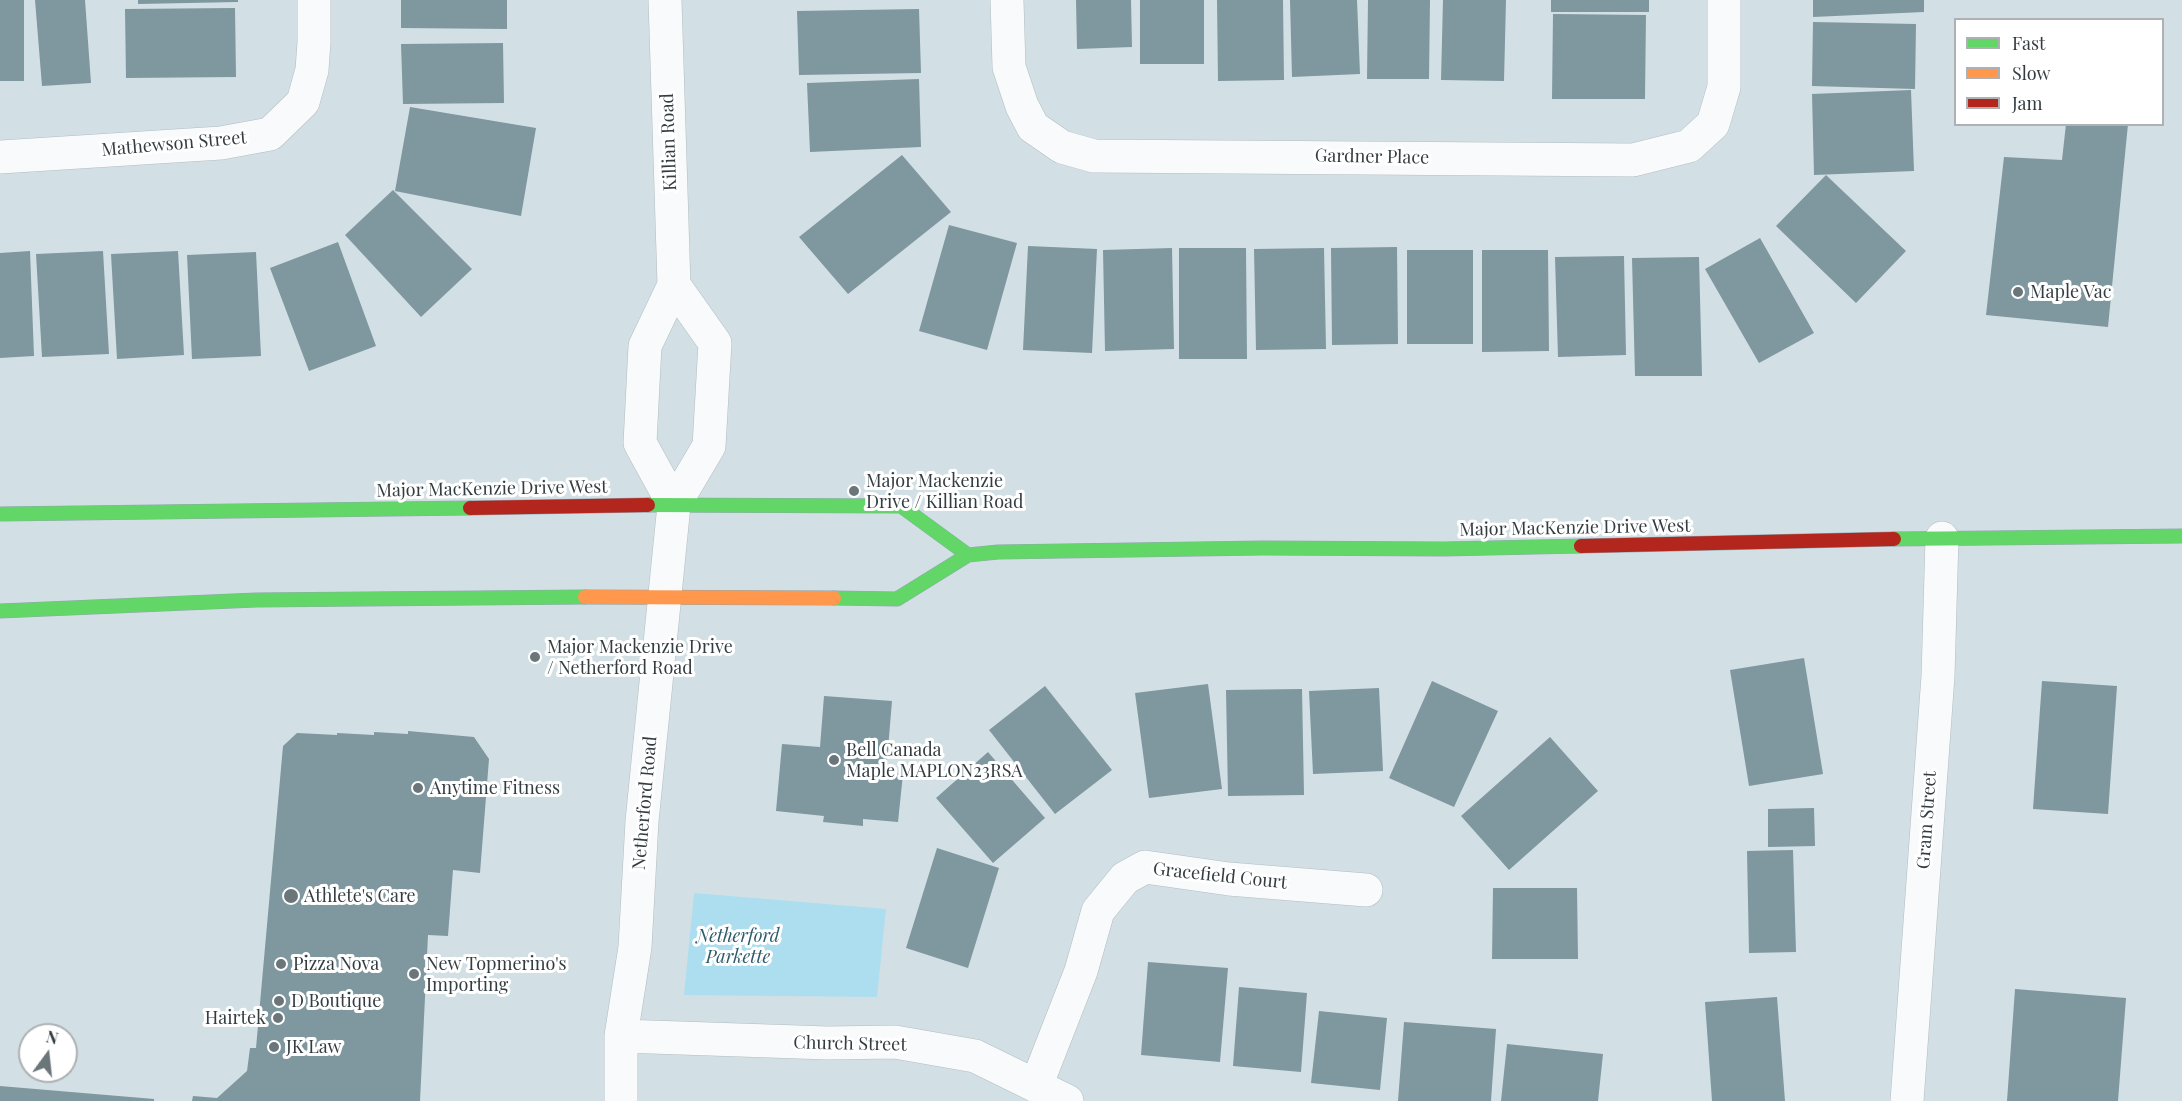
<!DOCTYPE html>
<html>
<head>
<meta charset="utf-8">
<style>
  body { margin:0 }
  #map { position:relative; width:2182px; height:1101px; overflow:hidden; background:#d2e0e5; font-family:"Playfair Display",serif }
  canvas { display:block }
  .legend { position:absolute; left:1954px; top:18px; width:210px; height:108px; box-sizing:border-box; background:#fff; border:2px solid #adb1b3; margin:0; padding:8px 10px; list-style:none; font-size:18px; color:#333d41 }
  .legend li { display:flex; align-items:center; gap:12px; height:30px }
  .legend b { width:30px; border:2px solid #adb1b3 }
  .north { position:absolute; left:18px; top:1023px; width:60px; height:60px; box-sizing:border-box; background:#fff; border:2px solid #adb1b3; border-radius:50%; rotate:15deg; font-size:16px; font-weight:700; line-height:24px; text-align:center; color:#333d41 }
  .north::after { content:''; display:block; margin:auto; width:21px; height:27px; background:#6b767a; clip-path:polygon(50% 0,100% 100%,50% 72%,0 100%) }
</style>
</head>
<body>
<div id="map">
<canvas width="2182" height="1101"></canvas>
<ul class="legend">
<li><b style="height:8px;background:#63d668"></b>Fast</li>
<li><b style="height:8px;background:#ff974d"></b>Slow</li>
<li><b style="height:8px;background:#b3261e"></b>Jam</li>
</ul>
<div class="north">N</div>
</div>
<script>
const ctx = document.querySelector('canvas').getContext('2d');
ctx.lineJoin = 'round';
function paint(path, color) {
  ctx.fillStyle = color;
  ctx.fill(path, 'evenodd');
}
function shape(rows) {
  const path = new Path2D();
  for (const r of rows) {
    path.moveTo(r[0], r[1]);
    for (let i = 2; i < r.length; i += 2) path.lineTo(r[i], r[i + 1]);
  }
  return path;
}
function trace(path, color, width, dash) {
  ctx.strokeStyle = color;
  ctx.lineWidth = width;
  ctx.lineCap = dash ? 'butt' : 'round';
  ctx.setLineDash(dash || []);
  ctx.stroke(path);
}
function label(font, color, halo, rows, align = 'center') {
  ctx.font = font + ' "Playfair Display",serif';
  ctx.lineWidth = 6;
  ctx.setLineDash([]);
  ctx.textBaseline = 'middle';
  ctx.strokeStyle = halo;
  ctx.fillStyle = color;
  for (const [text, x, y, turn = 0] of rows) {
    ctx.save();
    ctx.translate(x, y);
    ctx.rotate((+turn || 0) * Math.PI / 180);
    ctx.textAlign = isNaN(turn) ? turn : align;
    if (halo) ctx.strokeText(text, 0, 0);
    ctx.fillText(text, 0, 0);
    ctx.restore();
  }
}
paint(shape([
  [694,893,886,909,877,997,684,995]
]), '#addeef');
paint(shape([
  [0,0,24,0,24,81,0,81],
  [35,0,85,0,91,83,42,86],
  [138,0,238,0,238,2,138,4],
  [401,0,507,0,507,29,401,28],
  [1076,0,1131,0,1132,47,1077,49],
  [1140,0,1204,0,1204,64,1140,64],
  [1217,0,1283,0,1284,80,1218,81],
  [1290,0,1357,0,1360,74,1292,77],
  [1368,0,1430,0,1429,79,1367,79],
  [1443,0,1506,0,1504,81,1441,80],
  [1551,0,1649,0,1649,12,1551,12],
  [1813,0,1924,0,1924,12,1813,17],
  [235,8,236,77,126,78,125,9],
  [919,9,921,73,799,75,797,11],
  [1553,14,1646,15,1645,99,1552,99],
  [1813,22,1916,24,1915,89,1812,86],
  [503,43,504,103,403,104,401,44],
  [919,79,921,147,810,152,807,83],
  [1911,90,1914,171,1814,175,1812,94],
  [410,107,536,128,521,216,395,191],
  [2066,124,2128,124,2108,327,1986,315,2004,157,2062,160],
  [902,155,951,212,848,294,799,237],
  [1826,175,1906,251,1856,303,1776,226],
  [393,190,472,269,421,317,345,235],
  [949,225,1017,243,987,350,919,331],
  [1760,238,1814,333,1759,363,1705,269],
  [338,242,376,346,309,371,270,268],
  [1028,246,1097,249,1092,353,1023,350],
  [1397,247,1398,344,1332,345,1331,248],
  [1172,248,1174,349,1105,351,1103,250],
  [1179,248,1246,248,1247,359,1179,359],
  [1324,248,1326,349,1256,350,1254,249],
  [1407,250,1473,250,1473,344,1407,344],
  [1482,250,1548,250,1549,351,1482,352],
  [30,251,34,356,0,358,0,253],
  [103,251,109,354,42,357,36,254],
  [178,251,184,355,117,359,111,254],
  [256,252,261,356,192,359,187,255],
  [1624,256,1626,355,1558,357,1555,257],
  [1699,257,1702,376,1635,376,1632,258],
  [1804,658,1823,774,1749,786,1730,670],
  [1432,681,1498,711,1454,807,1389,778],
  [2042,681,2117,686,2108,814,2033,809],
  [1208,684,1222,789,1149,798,1135,693],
  [1045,686,1112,770,1055,814,989,730],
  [1379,688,1383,771,1313,774,1309,691],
  [1302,689,1304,795,1228,796,1226,690],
  [824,696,892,701,886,773,903,774,898,822,863,819,863,826,823,822,824,816,776,811,782,744,820,747],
  [408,731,474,737,489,759,480,873,453,870,448,936,428,935,420,1101,192,1101,193,1096,217,1098,247,1071,250,1048,256,1048,283,746,297,733,337,735,337,733,374,735,374,732,408,734],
  [1550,737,1598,791,1509,870,1461,816],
  [988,752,1045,818,993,863,936,798],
  [1814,808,1815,846,1768,847,1768,809],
  [937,848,999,868,968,968,906,948],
  [1793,850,1796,952,1749,953,1747,851],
  [1493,888,1577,888,1578,959,1492,959],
  [1148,962,1228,968,1220,1062,1141,1055],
  [1239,987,1307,993,1301,1072,1233,1066],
  [2015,989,2126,998,2118,1101,2007,1101],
  [1777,997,1785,1101,1712,1101,1705,1002],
  [1319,1011,1387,1018,1380,1090,1311,1083],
  [1404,1022,1496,1029,1491,1101,1398,1101],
  [1507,1044,1603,1054,1598,1101,1501,1101],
  [0,1086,154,1099,154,1101,0,1101]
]), '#7f979e');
const street = shape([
  [665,0,674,285,645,346,640,443,674,505],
  [1007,0,1009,67,1022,106,1033,127,1062,147,1094,156,1633,160,1689,146,1713,124,1724,87,1724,0],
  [0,157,221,143,270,134,303,102,312,70,314,42,314,0],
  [621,1036,828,1043,895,1042,975,1056,1067,1101],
  [1036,1086,1081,971,1098,911,1125,878,1145,867,1229,879,1366,890],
  [621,1101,621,1036,635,947,642,821,674,505,709,446,715,343,674,285],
  [1907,1101,1938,676,1942,538]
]);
const fast = shape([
  [648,505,901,506,968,555],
  [0,514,470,508],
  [1894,539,2182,536],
  [834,598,897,599,968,555,998,552,1263,548,1444,549,1581,546],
  [0,611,256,600,585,597]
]);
const slow = shape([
  [585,597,834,598]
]);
const jam = shape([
  [470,508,648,505],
  [1581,546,1894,539]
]);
trace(street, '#b2bcc0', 34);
trace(fast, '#90a7ae', 15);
trace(slow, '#90a7ae', 15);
trace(jam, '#90a7ae', 15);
trace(street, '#f8fafb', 33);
trace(fast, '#63d668', 14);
trace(slow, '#ff974d', 14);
trace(jam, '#b3261e', 14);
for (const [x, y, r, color] of [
  [2018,292,6,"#6b767a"],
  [854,491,6,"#6b767a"],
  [535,657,6,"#6b767a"],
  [834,760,6,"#6b767a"],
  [418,788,6,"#6b767a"],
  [291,896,8,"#6b767a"],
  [281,964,6,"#6b767a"],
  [414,974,6,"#6b767a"],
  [279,1001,6,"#6b767a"],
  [278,1018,6,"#6b767a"],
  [274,1047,6,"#6b767a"]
]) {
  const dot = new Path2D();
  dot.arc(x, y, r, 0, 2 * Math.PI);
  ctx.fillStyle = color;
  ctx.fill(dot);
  trace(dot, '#fff', 2);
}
label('18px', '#333d41', '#fff', [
  ["Killian Road",669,142,-92],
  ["Mathewson Street",174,144,-5],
  ["Gardner Place",1372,157,1],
  ["Major MacKenzie Drive West",492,489,-1],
  ["Major MacKenzie Drive West",1575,528,-1],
  ["Netherford Road",645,803,-85],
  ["Gram Street",1927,820,-86],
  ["Gracefield Court",1220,876,6],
  ["Church Street",850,1044,1]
]);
label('18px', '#333d41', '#fff', [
  ["Maple Vac",2030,292],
  ["Major Mackenzie",866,481],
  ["Drive / Killian Road",866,502],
  ["Major Mackenzie Drive",547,647],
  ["/ Netherford Road",547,668],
  ["Bell Canada",846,750],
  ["Maple MAPLON23RSA",846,771],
  ["Anytime Fitness",430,788],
  ["Athlete's Care",304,896],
  ["Pizza Nova",293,964],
  ["New Topmerino's",426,964],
  ["Importing",426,985],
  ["D Boutique",291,1001],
  ["Hairtek",266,1018,"right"],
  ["JK Law",286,1047]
], 'left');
label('italic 18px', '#2d5b6a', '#fff', [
  ["Netherford",738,936],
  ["Parkette",738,957]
]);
</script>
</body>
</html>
